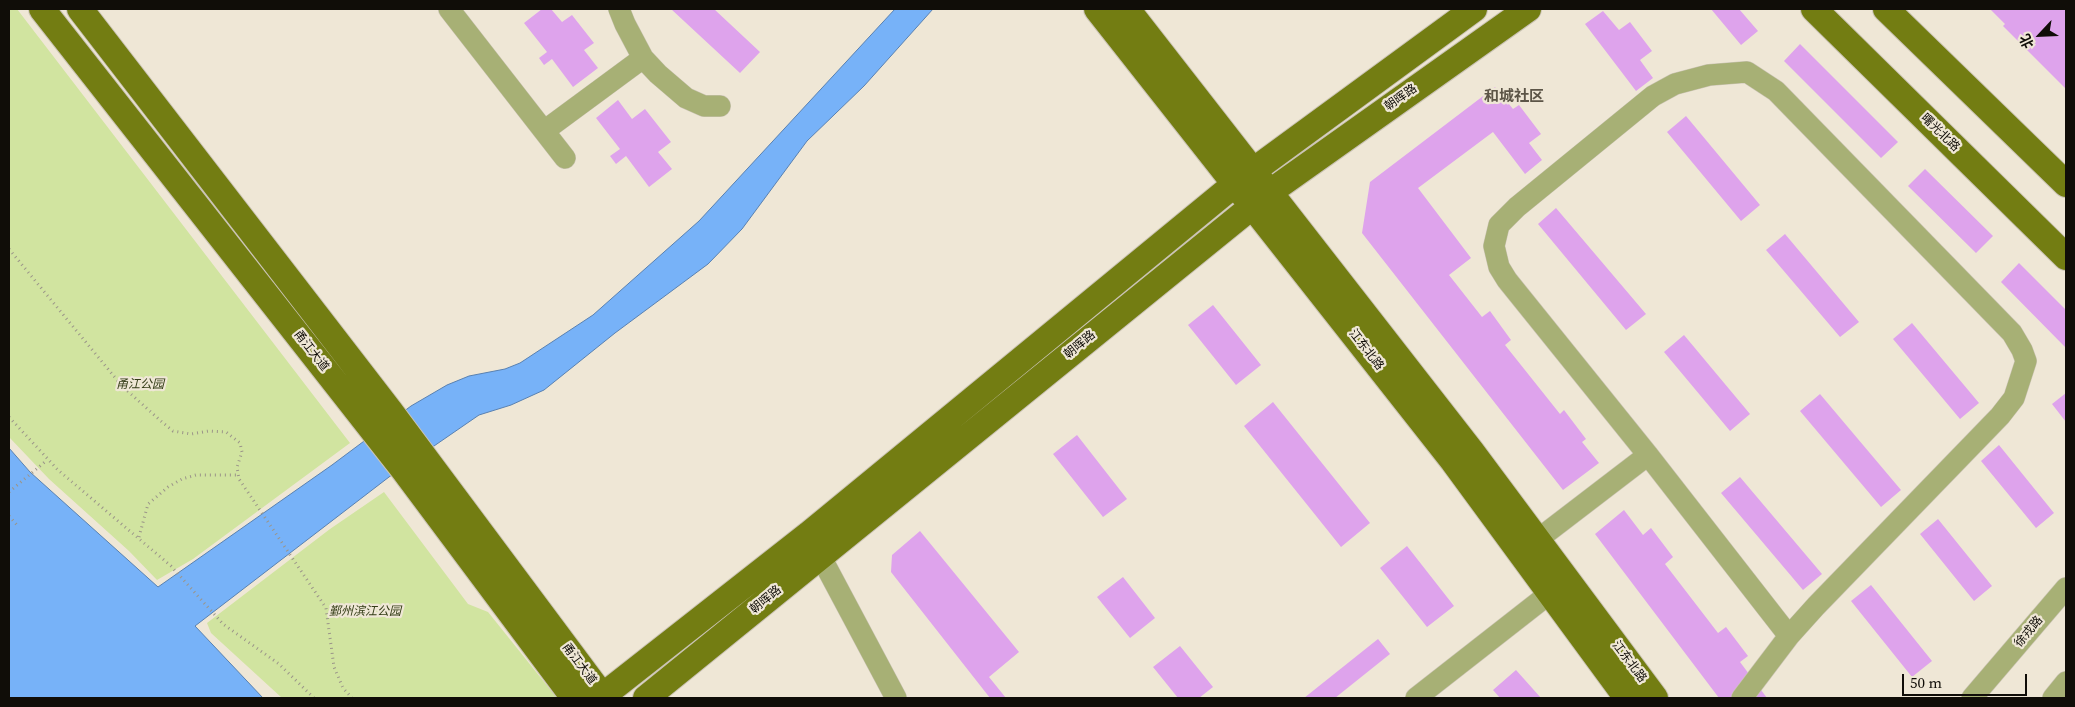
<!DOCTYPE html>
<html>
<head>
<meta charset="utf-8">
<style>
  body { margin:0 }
  #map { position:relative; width:2075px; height:707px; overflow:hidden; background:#efe7d6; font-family:"Source Serif 4","Noto Sans SC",serif }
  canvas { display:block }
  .frame { position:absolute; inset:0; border:10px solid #100d08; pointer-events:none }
  .north { position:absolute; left:2015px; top:10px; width:50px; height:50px; -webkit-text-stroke:4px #efe7d6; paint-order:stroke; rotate:245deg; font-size:14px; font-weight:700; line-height:20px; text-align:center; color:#100d08 }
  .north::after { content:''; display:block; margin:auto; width:18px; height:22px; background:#100d08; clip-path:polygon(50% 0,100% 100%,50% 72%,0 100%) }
  .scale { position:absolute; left:1902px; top:674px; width:125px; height:22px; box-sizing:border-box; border:2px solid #100d08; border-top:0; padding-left:6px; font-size:15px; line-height:18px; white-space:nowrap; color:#100d08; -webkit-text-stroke:4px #efe7d6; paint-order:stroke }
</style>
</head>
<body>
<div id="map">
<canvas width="2075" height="707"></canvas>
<div class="frame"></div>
<div class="north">北</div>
<div class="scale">50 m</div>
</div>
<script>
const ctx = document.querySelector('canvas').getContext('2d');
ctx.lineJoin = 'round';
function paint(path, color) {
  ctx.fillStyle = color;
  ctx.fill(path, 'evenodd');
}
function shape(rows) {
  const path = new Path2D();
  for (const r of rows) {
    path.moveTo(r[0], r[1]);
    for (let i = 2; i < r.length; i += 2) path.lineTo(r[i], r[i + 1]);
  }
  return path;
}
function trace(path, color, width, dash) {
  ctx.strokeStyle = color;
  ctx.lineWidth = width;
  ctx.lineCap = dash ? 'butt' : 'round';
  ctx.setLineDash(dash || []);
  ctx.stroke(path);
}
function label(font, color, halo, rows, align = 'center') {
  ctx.font = font + ' "Source Serif 4","Noto Sans SC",serif';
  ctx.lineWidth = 4.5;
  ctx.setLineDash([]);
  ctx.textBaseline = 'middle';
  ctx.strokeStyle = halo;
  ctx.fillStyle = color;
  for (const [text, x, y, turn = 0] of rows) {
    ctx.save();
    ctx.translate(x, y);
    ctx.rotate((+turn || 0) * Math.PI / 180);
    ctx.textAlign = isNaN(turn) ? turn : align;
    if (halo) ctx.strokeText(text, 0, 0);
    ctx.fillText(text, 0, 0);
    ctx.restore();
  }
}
paint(shape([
  [9,9,17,9,350,443,193,559,157,580,129,551,49,479,9,437],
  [384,492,468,604,488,612,557,698,282,698,211,633,207,623,330,529]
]), '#d1e4a0');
const water = shape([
  [895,9,933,9,864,86,807,141,742,229,708,264,615,333,544,390,511,405,479,415,389,477,195,626,263,698,9,698,9,448,30,472,158,587,332,465,411,406,447,385,469,376,505,369,520,363,593,315,699,221,895,9]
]);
paint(water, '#77b2f8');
trace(water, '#5880b0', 1);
paint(shape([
  [542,9,551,9,562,22,572,15,594,43,584,50,598,68,573,87,552,59,544,65,539,58,547,52,524,23],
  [671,9,714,9,760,52,740,73],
  [1711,9,1739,9,1758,31,1741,45],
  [1990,9,2066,9,2066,89,2003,26,2005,24],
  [1603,11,1619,30,1630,22,1652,51,1640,60,1653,78,1636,91,1585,24],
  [1800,44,1898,142,1881,158,1784,61],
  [1495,87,1513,109,1519,105,1541,134,1529,143,1542,160,1525,174,1493,132,1418,188,1471,258,1449,275,1482,317,1490,311,1511,340,1505,345,1560,414,1564,410,1586,439,1582,442,1599,463,1563,490,1362,233,1370,182],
  [618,100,632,119,645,109,671,142,658,152,672,169,649,187,626,156,616,164,610,156,620,149,596,118],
  [1686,116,1760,205,1741,221,1667,132],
  [1925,169,1993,236,1976,253,1908,186],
  [1556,208,1646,314,1626,330,1538,224],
  [1785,234,1859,322,1840,337,1766,250],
  [2019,263,2066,310,2066,348,2001,282],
  [1213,305,1261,365,1236,385,1188,325],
  [1912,323,1979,403,1960,419,1893,339],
  [1684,335,1750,414,1730,431,1664,352],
  [2066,393,2066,422,2052,404],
  [1820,394,1901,490,1881,507,1800,411],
  [1273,402,1370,523,1341,547,1244,426],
  [1077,435,1127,499,1103,517,1053,454],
  [1999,445,2054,513,2036,528,1981,461],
  [1740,477,1822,574,1803,590,1721,493],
  [1624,510,1643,535,1651,528,1673,557,1665,564,1718,633,1726,627,1748,656,1740,662,1767,698,1719,698,1595,534],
  [1938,519,1992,586,1974,601,1920,534],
  [920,531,1019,652,989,677,1006,698,990,698,891,572,892,555],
  [1407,546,1454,606,1427,627,1380,568],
  [1123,577,1155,618,1130,638,1097,597],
  [1871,585,1932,661,1912,677,1851,601],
  [1378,639,1390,654,1335,698,1304,698],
  [1180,646,1213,687,1199,698,1178,698,1153,667],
  [1516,670,1541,698,1500,698,1493,690]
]), '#dea3ec');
const minor = shape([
  [449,9,565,158],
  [619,9,625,24,643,58,658,74,686,98,704,106,720,106],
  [544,131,643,58],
  [1537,540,1648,455],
  [814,544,896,698],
  [1416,698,1563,583],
  [1742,698,1789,636,1816,606,2000,416,2014,398,2026,361,2022,350,2012,333,1776,91,1747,72,1709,75,1675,84,1653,96,1517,207,1499,225,1494,246,1499,267,1507,280,1648,455,1789,636],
  [1972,698,2066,588],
  [2053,698,2066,682]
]);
const major = shape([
  [42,9,403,469,574,698],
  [80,9,390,411,604,698],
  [1097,9,1453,461,1627,698],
  [1127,9,1472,452,1655,698],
  [1814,9,2066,257],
  [1886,9,2066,184],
  [600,698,809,534,1235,184,1474,9],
  [646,698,1270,192,1528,9]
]);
trace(minor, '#cbc4b5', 22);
trace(major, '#cbc4b5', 28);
trace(shape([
  [9,249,122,386,162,422,173,431,191,434,209,431,226,432,240,443,242,452,237,467,239,479,326,608,334,667,343,688,352,698],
  [9,417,58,470,171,566,223,624,279,664,314,698],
  [9,492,46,461],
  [9,516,17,525],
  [139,537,148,504,168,487,182,479,196,475,238,475]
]), '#9b9589', 3, [1, 4]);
trace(minor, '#a7b075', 21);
trace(major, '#737d12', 26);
label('12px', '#100d08', '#efe7d6', [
  ["朝晖路",1401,98,-35],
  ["曙光北路",1940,133,44],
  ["朝晖路",1080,345,-39],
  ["江东北路",1366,350,52],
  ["甬江大道",311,351,52],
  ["朝晖路",766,600,-39],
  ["徐戎路",2029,632,-50],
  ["江东北路",1629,662,53],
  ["甬江大道",579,664,53]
]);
label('italic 12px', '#333c16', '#efe7d6', [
  ["甬江公园",140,385],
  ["鄞州滨江公园",365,612]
]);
label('bold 15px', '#5c5547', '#efe7d6', [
  ["和城社区",1514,97]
]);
</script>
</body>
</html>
